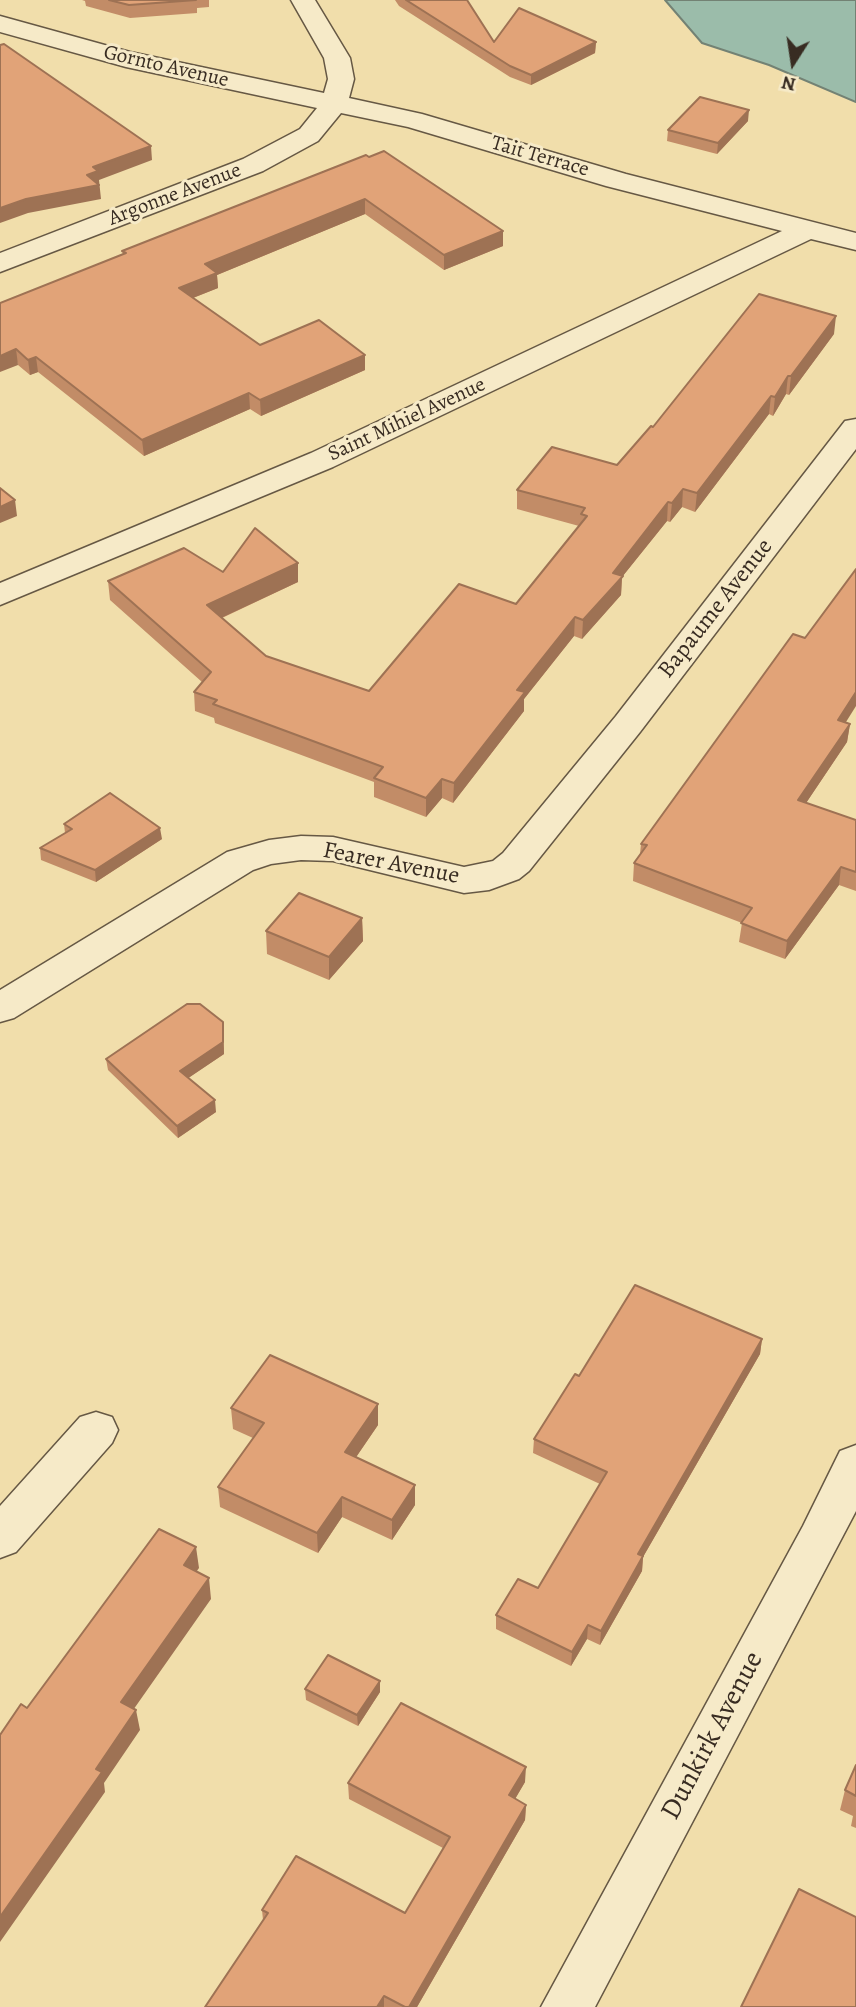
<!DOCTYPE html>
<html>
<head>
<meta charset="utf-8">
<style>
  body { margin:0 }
  #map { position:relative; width:856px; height:2007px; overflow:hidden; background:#f1deab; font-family:Alegreya,serif }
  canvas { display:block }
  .north { position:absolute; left:758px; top:28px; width:70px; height:70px; -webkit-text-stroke:5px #f6eac8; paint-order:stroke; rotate:192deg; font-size:19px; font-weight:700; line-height:28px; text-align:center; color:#382c22 }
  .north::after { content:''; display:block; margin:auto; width:24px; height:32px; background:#382c22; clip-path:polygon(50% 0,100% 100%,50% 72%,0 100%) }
</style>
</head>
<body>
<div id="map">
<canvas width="856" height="2007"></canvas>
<div class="north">N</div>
</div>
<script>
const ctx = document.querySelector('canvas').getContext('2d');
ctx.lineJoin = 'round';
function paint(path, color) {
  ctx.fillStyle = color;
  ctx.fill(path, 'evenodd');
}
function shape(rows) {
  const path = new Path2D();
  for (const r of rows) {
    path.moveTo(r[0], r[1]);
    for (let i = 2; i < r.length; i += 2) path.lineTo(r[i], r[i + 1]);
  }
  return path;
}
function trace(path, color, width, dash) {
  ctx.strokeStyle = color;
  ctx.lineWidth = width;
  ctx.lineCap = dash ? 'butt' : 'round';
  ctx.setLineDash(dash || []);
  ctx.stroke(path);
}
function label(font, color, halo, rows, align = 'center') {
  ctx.font = font + ' Alegreya,serif';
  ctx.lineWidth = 6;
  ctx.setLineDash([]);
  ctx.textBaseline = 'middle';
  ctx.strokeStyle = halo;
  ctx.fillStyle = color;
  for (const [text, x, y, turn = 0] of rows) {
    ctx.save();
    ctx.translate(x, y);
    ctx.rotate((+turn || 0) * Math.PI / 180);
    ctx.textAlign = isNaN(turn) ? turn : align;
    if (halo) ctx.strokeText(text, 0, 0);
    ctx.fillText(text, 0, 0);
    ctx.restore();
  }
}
const water = shape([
  [665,0,856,0,856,102,769,65,702,43,665,0]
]);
paint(water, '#9bbcaa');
trace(water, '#738274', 2);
const minor = shape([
  [291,0,315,0,350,58,354,79,349,98,422,114,626,174,856,233,856,250,811,239,333,467,0,605,0,583,311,453,782,231,606,186,408,127,341,113,318,141,263,171,0,272,0,253,243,159,300,129,317,108,126,67,0,32,0,16,130,52,324,93,328,79,324,58,291,0],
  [856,419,856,449,640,732,529,871,519,879,489,890,464,893,333,861,301,860,271,864,253,870,14,1018,0,1022,0,990,227,852,269,840,301,836,333,837,464,867,493,861,503,853,616,716,845,421,856,419],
  [96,1412,112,1417,118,1430,112,1443,16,1552,0,1558,0,1506,80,1417,96,1412],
  [856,1445,856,1511,595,2007,541,2007,803,1526,840,1451,856,1445]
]);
trace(minor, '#665844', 3);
paint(minor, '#f6eac8');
paint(shape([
  [82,0,209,0,209,7,197,8,197,13,130,18,86,6,85,1],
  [395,0,467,0,494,42,596,42,595,53,531,85,510,77,399,6],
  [748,121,717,154,667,141,668,130],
  [366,155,503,246,444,270,365,214,217,275,218,288,193,298,260,345,365,370,261,416,250,409,144,456,38,372,30,375,18,365,0,303,123,254,122,251],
  [834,334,789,395,786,394,773,416,769,414,695,512,682,507,670,522,667,521,622,577,621,595,582,639,574,636,524,699,524,711,453,803,442,798,426,817,374,797,374,782,215,723,214,718,195,711,194,692,202,682,110,600,108,581,223,572,298,582,222,618,266,656,369,691,516,604,579,526,517,509,517,490,617,465,653,427],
  [805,638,846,722,850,724,847,742,806,803,856,820,856,891,839,885,785,959,739,942,742,923,633,881,634,863,640,854,641,844],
  [64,824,162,839,96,882,41,860,40,848,65,833],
  [362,918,363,941,329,980,267,954,266,931],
  [223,1022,224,1054,188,1078,216,1112,178,1138,108,1070,106,1059],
  [762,1339,760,1354,643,1557,642,1571,600,1645,587,1639,571,1666,496,1629,496,1615,538,1588,600,1484,533,1453,534,1439,579,1376],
  [231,1408,378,1425,356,1457,415,1485,415,1505,392,1540,342,1517,318,1553,220,1507,218,1487,253,1438,233,1429],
  [380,1681,380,1692,358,1726,306,1700,305,1689],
  [856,1765,856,1828,851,1826,853,1816,840,1810,845,1790],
  [525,1782,515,1799,526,1805,525,1820,417,2007,205,2007,263,1920,262,1910,405,1913,443,1848,349,1799,348,1783]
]), '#c28c67');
paint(shape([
  [596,42,595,53,531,85,531,75],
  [749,110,748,121,717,154,718,143],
  [151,146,152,160,99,180,101,199,28,213,0,223,0,208,87,175,93,167],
  [365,199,365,214,217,275,218,288,180,303,179,288,205,264],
  [503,231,503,246,444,270,444,255],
  [836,316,834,334,789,395,791,376],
  [16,349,18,365,0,372,0,356],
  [365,355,365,370,261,416,260,400],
  [36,357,38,372,30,375,28,360],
  [788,376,786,394,773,416,775,397],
  [249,393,250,409,144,456,142,440],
  [771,396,769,414,695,512,697,493],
  [683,489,682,507,670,522,672,503],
  [15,500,17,516,0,523,0,507],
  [668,502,667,521,622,577,621,595,582,639,583,620,613,573],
  [298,563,298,582,208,624,207,605],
  [575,617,574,636,524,699,524,711,453,803,454,783,517,690],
  [856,692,856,706,836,738,838,720],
  [850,724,847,742,796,818,798,800],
  [442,779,442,798,426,817,426,798],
  [160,828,162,839,96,882,95,870],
  [841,867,839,885,785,959,787,941],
  [362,918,363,941,329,980,329,957],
  [223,1022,224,1054,181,1083,180,1071],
  [215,1100,216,1112,178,1138,177,1126],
  [762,1339,760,1354,643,1557,642,1571,600,1645,601,1631,638,1554],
  [378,1404,378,1425,346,1472,345,1452],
  [415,1485,415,1505,392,1540,392,1520],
  [342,1497,342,1517,318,1553,317,1533],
  [196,1547,199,1568,186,1586,184,1565],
  [209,1578,211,1599,124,1723,121,1702],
  [588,1625,587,1639,571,1666,572,1652],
  [380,1681,380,1692,358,1726,357,1715],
  [136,1710,140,1730,104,1783,105,1792,0,1942,0,1917,96,1769],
  [526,1767,525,1782,508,1811,509,1795],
  [526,1805,525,1820,417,2007,409,2007],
  [384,1996,384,2007,377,2007]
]), '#9e7254');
const building = shape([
  [109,0,196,0,129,5,109,0],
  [406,0,467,0,494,42,519,8,596,42,531,75,510,66,406,0],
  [4,44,151,146,93,167,98,171,87,175,99,185,26,199,0,208,0,45,4,44],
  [700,97,749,110,718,143,668,130,700,97],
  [384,151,503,231,444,255,365,199,205,264,217,273,179,288,260,345,319,320,365,355,260,400,249,393,142,440,36,357,28,360,16,349,0,356,0,303,126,253,122,251,366,155,369,157,384,151],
  [759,294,836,316,791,376,788,376,775,397,771,396,697,493,683,489,672,503,668,502,613,573,623,576,583,620,575,617,517,690,525,692,454,783,442,779,426,798,374,778,383,767,213,704,217,700,194,692,211,672,108,581,184,548,223,572,255,528,298,563,207,605,266,656,369,691,459,584,516,604,587,516,581,514,585,508,517,490,552,447,617,465,651,426,653,427,759,294],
  [0,488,15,500,0,507,0,488],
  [856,569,856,692,838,720,850,724,798,800,856,820,856,872,841,867,787,941,741,923,752,908,634,863,647,845,641,844,793,634,805,638,856,569],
  [110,793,160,828,95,870,40,848,72,829,64,824,110,793],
  [299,893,362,918,329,957,266,931,299,893],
  [187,1004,200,1004,223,1022,223,1042,180,1071,215,1100,177,1126,106,1059,187,1004],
  [635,1285,762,1339,638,1554,643,1556,601,1631,588,1625,572,1652,496,1615,518,1579,538,1588,607,1472,534,1439,575,1374,579,1376,635,1285],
  [270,1355,378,1404,345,1452,415,1485,392,1520,342,1497,317,1533,218,1487,264,1423,231,1408,270,1355],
  [159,1529,196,1547,184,1565,209,1578,121,1702,136,1710,96,1769,102,1772,0,1917,0,1735,21,1704,27,1708,159,1529],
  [328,1655,380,1681,357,1715,305,1689,328,1655],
  [401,1703,526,1767,509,1795,526,1805,409,2007,405,2007,384,1996,377,2007,205,2007,268,1913,262,1910,296,1856,405,1913,450,1837,348,1783,401,1703],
  [856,1765,856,1796,845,1790,856,1765],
  [799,1889,856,1917,856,2007,741,2007,799,1889]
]);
paint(building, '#e1a378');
trace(building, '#9e7254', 2);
label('21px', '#382c22', '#f6eac8', [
  ["Gornto Avenue",166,67,13],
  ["Tait Terrace",540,157,16],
  ["Argonne Avenue",175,195,-21],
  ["Saint Mihiel Avenue",407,420,-25]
]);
label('24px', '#382c22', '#f6eac8', [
  ["Bapaume Avenue",716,609,-52],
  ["Fearer Avenue",391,864,11]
]);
label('28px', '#382c22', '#f6eac8', [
  ["Dunkirk Avenue",713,1736,-62]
]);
</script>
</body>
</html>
